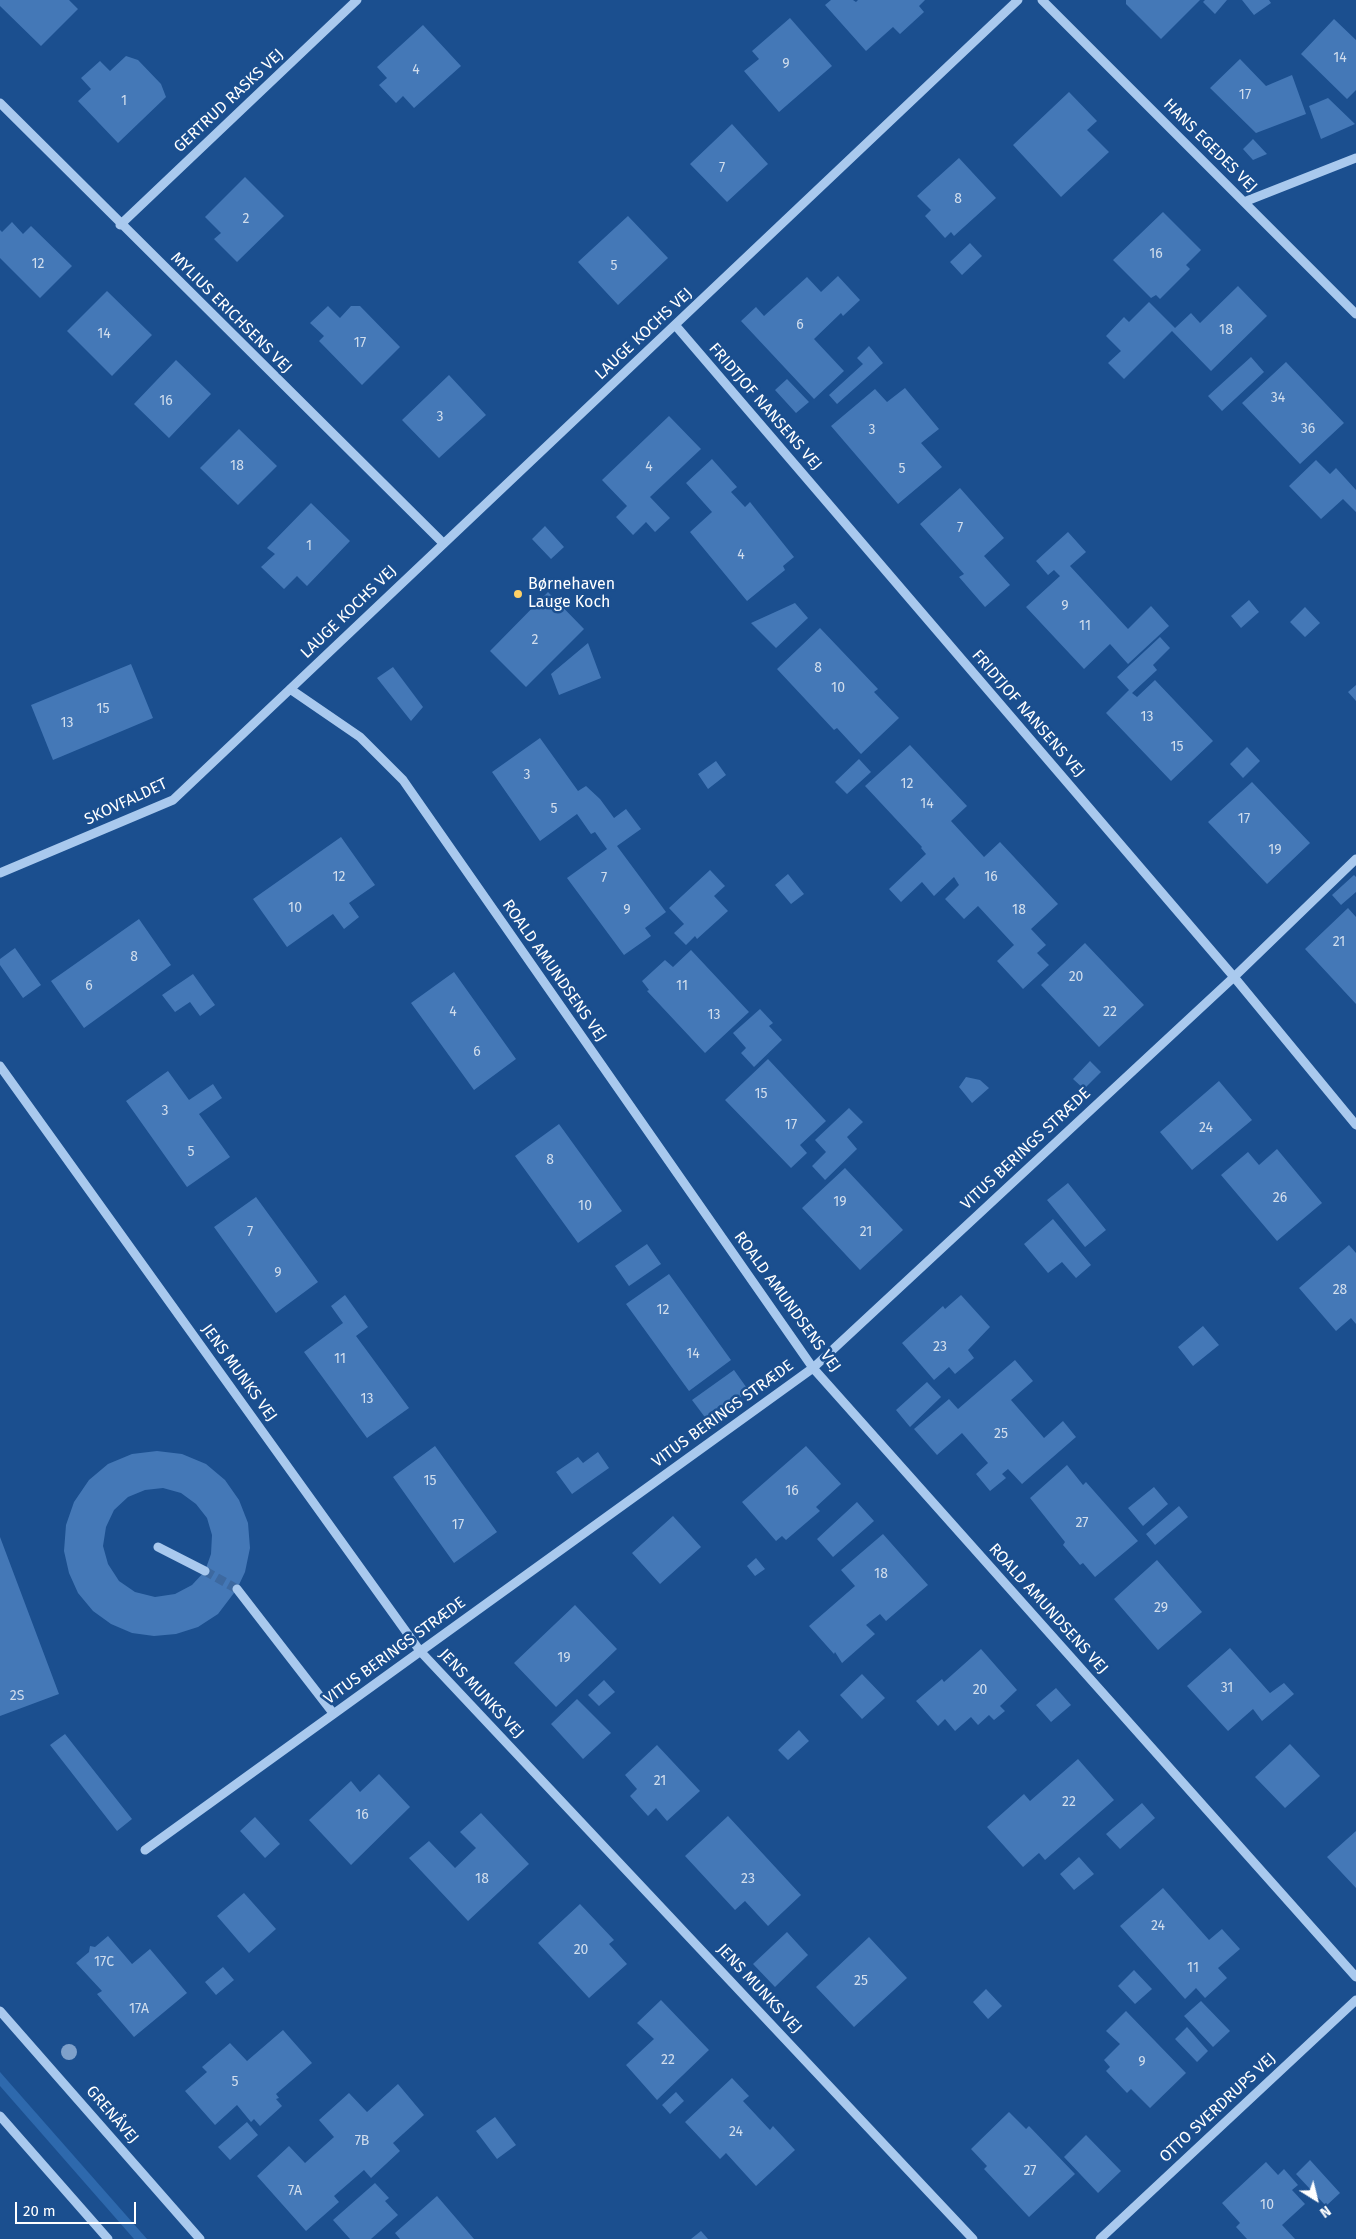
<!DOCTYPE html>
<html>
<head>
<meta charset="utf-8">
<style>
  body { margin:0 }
  #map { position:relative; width:1356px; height:2239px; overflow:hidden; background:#1b4f8f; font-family:"Fira Sans",sans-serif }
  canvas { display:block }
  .north { position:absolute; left:1291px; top:2174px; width:50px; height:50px; -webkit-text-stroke:4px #1b4f8f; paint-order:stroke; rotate:144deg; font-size:14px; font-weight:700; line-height:20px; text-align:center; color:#fff }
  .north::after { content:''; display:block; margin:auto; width:18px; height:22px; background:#fff; clip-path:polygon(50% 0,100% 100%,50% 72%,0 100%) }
  .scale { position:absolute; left:15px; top:2202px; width:121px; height:22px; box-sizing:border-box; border:2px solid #fff; border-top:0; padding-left:6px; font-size:15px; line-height:18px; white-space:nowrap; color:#fff; -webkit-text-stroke:4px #1b4f8f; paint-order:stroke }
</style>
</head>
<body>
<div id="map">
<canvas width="1356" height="2239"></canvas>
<div class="north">N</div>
<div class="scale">20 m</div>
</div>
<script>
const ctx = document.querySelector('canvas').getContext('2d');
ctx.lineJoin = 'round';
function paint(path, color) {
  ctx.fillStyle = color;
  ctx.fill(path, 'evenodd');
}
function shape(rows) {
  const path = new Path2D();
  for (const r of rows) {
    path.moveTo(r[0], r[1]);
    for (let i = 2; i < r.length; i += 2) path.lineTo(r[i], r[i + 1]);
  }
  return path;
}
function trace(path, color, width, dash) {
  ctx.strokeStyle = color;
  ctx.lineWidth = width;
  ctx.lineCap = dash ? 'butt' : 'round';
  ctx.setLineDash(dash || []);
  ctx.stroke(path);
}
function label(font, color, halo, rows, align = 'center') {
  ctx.font = font + ' "Fira Sans",sans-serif';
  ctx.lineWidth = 5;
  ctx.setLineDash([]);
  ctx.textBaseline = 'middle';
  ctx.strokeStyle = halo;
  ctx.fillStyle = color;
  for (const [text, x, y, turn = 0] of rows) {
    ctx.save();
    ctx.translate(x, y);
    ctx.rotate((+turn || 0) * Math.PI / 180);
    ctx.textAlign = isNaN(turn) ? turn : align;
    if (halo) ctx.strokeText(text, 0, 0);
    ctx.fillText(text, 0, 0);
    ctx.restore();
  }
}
paint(shape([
  [0,2072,147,2239,134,2239,0,2086]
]), '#2e69ad');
paint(shape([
  [0,0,69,0,78,9,41,46,0,6],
  [831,0,853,0,856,2,858,0,925,0,919,6,924,12,900,34,893,27,866,51,825,5],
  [1126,0,1200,0,1161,39,1126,4],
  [1205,0,1227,0,1215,14,1203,2],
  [1242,0,1269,0,1271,3,1254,15],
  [790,18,832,66,779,112,744,71,759,59,752,51],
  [1334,19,1356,40,1356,90,1347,99,1301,54],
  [423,25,461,66,414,108,403,96,396,103,379,85,387,78,377,67],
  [126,56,138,60,161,84,166,97,118,143,78,101,91,89,81,78,100,61,110,71],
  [1240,59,1266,86,1292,75,1306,114,1256,133,1210,88],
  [1069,92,1097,121,1087,130,1109,152,1061,197,1013,145],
  [1328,98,1355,124,1321,139,1309,106],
  [732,124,768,164,727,202,690,164],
  [1253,139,1267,154,1253,160,1243,149],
  [959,158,996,198,954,236,951,232,945,238,925,216,931,210,917,196],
  [245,177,284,216,237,262,214,239,221,233,205,217],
  [1163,212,1201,250,1186,265,1190,269,1160,299,1156,295,1151,298,1113,260],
  [628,216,668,258,618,305,578,262],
  [12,222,23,234,31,226,72,266,40,298,0,258,0,230,2,232],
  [970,243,982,256,962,275,950,262],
  [838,276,860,300,843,316,841,313,814,339,844,371,814,399,741,321,756,307,764,316,807,277,821,292],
  [1238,286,1267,316,1211,371,1172,331,1124,379,1108,363,1121,351,1106,336,1124,317,1129,322,1149,302,1175,328,1191,313,1200,323],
  [107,291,152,335,112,376,67,331],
  [328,306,340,318,351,306,360,306,400,347,362,385,319,341,324,336,310,323],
  [869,346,883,363,837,404,829,395,863,364,857,358],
  [1251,357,1264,372,1222,411,1208,396],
  [176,360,211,394,169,438,134,404],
  [1286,362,1344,423,1300,464,1242,403],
  [449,375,486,415,439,458,402,420],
  [787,379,809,402,796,413,775,390],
  [905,388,939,429,921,443,942,467,898,504,831,426,875,389,887,402],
  [669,416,701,449,650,497,670,518,655,532,646,522,633,535,616,517,627,506,602,480],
  [239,429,277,466,238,505,200,468],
  [712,459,737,487,731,492,745,507,750,502,794,557,783,566,785,570,747,601,690,532,712,512,686,483],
  [1316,460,1330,474,1336,468,1356,490,1356,512,1343,499,1321,519,1289,486],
  [960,488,1004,538,984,556,1010,585,985,607,959,577,964,574,920,524],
  [311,503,350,541,307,586,297,576,284,589,261,567,275,554,267,548],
  [545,526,564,547,551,559,532,539],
  [1068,532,1086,552,1070,566,1128,629,1151,606,1169,626,1128,664,1110,644,1084,669,1026,607,1060,576,1054,570,1048,575,1036,561],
  [548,592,584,629,526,687,490,651],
  [1249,600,1259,612,1241,628,1231,616],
  [795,603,808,618,776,648,751,623],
  [1305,607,1320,623,1305,637,1290,622],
  [820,628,878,689,874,692,899,718,861,754,837,728,834,730,777,669],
  [1160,637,1170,648,1153,665,1157,670,1132,693,1137,697,1155,680,1213,741,1171,781,1106,713,1129,690,1117,677],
  [588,643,601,678,559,695,551,674],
  [131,664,153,718,53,760,31,705],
  [393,667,423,707,411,721,377,678],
  [1356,685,1356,701,1348,692],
  [540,738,578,791,586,786,600,799,614,818,626,809,641,829,617,846,666,912,645,928,651,936,624,955,567,878,607,849,595,832,591,834,577,814,540,841,492,772],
  [910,745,967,806,951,821,984,857,1000,842,1058,904,1031,929,1046,945,1037,953,1049,965,1023,989,997,961,1014,945,978,906,964,919,945,899,959,885,954,877,934,896,922,882,901,902,889,889,926,854,921,848,922,847,865,786],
  [1247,747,1260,761,1243,778,1230,764],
  [859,759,871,772,847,794,835,782],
  [716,761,726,775,708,789,698,774],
  [1252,782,1310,843,1267,884,1208,822],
  [341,837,375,885,349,903,359,917,344,929,333,914,287,947,253,899],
  [710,870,725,886,714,896,728,911,697,939,695,936,686,945,674,933,684,924,669,908],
  [788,874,804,894,791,904,775,885],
  [1354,875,1356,877,1356,892,1341,905,1332,895],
  [1348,908,1356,917,1356,1004,1305,949],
  [139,919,171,965,84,1028,51,981],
  [1085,943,1144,1005,1099,1047,1041,985],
  [15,948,41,985,23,998,0,965,0,959],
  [691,950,749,1012,705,1053,647,991,649,990,642,981,665,960,673,967],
  [454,972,516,1059,474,1090,411,1003],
  [193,974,215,1005,200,1016,190,1002,175,1012,162,995],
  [760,1009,773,1023,769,1026,782,1040,754,1067,741,1053,746,1048,733,1033],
  [768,1059,826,1121,800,1145,807,1153,791,1168,725,1100],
  [1090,1061,1101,1072,1084,1089,1073,1079],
  [168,1071,189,1100,213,1084,222,1098,199,1114,230,1157,187,1187,126,1101],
  [966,1077,980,1080,989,1088,972,1103,959,1087],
  [1219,1081,1252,1120,1192,1170,1160,1132],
  [849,1108,863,1122,847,1137,857,1149,825,1180,812,1166,826,1152,815,1140],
  [559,1124,622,1211,578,1243,515,1156],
  [1277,1149,1322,1203,1277,1241,1221,1175,1248,1152,1259,1165],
  [845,1168,903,1230,860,1270,802,1208],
  [1068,1183,1106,1230,1085,1247,1047,1200],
  [256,1197,318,1282,276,1313,214,1227],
  [1053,1219,1091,1265,1076,1278,1062,1262,1048,1273,1024,1244],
  [647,1244,661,1264,629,1286,615,1266],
  [1349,1245,1356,1253,1356,1324,1351,1318,1336,1331,1299,1288],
  [669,1274,731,1360,689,1391,626,1304],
  [345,1295,368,1327,356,1336,409,1408,367,1438,304,1352,343,1323,331,1306],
  [961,1295,990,1327,968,1350,974,1358,955,1374,949,1367,934,1380,902,1343,943,1306,945,1309],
  [1203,1326,1219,1345,1193,1366,1178,1347],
  [1015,1360,1033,1381,1011,1400,1044,1438,1063,1421,1076,1437,1022,1484,1008,1469,1002,1474,1006,1478,990,1491,976,1474,988,1463,962,1433,937,1455,914,1429,949,1399,958,1409],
  [734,1370,749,1391,707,1420,692,1400],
  [927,1382,941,1397,910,1427,896,1410],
  [435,1446,497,1532,454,1563,393,1477],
  [806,1446,841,1484,816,1507,820,1511,786,1540,782,1536,776,1541,742,1502],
  [157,1451,182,1454,206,1464,225,1480,239,1500,248,1523,250,1548,245,1572,237,1589,218,1614,198,1627,176,1634,154,1636,132,1633,111,1624,93,1611,78,1593,69,1573,64,1551,66,1525,74,1502,89,1480,108,1464,132,1454],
  [163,1488,181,1493,196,1504,207,1518,212,1535,211,1554,205,1571,192,1585,175,1594,155,1597,135,1592,119,1581,108,1564,103,1546,106,1527,114,1510,128,1497,145,1490],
  [598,1452,609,1468,572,1494,556,1472,578,1457,583,1463],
  [1067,1465,1083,1485,1086,1482,1138,1541,1095,1577,1083,1563,1080,1565,1063,1545,1065,1542,1030,1498],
  [1154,1487,1168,1504,1143,1526,1128,1508],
  [857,1502,874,1521,833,1557,817,1539],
  [1179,1506,1188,1517,1155,1545,1146,1534],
  [673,1516,701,1547,660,1584,632,1553],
  [883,1534,928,1585,886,1621,880,1614,866,1625,875,1634,842,1663,835,1652,834,1654,809,1626,855,1586,841,1570],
  [0,1537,59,1694,0,1716],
  [756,1558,765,1569,755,1576,747,1566],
  [1157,1560,1202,1612,1158,1650,1114,1599],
  [575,1605,617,1649,556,1707,514,1663],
  [1230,1648,1270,1693,1284,1683,1294,1694,1262,1721,1253,1709,1228,1731,1187,1686],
  [981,1649,1017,1690,1000,1706,1005,1711,994,1720,989,1715,978,1725,971,1717,955,1731,945,1719,938,1726,916,1701,942,1679,944,1682],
  [862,1674,885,1698,862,1719,840,1695],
  [604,1680,615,1692,599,1706,588,1695],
  [1056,1688,1071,1705,1051,1722,1036,1705],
  [577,1699,611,1733,583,1759,551,1724],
  [799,1730,809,1741,788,1760,778,1750],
  [65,1734,132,1819,117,1831,50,1745],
  [1290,1744,1320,1776,1285,1808,1255,1777],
  [657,1745,700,1791,667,1821,656,1808,648,1816,630,1796,637,1789,625,1775],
  [1078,1759,1114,1800,1045,1860,1039,1853,1023,1867,987,1827,1024,1794,1030,1801],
  [379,1774,410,1807,351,1865,309,1820,351,1781,360,1792],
  [1142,1803,1155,1818,1120,1849,1106,1834],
  [481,1813,529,1864,468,1921,409,1858,429,1841,455,1868,476,1848,460,1832],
  [728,1816,801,1895,768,1926,745,1901,735,1910,685,1856],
  [255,1817,280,1844,265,1858,240,1831],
  [1356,1831,1356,1888,1327,1857],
  [1079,1857,1094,1874,1074,1890,1060,1874],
  [1163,1888,1209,1940,1222,1929,1240,1949,1218,1968,1227,1978,1205,1998,1196,1988,1185,1999,1120,1926],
  [244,1893,276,1929,249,1953,217,1916],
  [580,1904,614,1940,609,1944,627,1964,589,1998,538,1943],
  [787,1932,808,1955,775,1987,753,1964],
  [108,1936,132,1964,150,1949,187,1993,134,2037,97,1994,102,1991,76,1963,89,1952,90,1946,95,1947],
  [869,1937,907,1978,854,2027,816,1987],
  [223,1967,234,1980,216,1995,205,1982],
  [1134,1970,1152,1989,1135,2004,1118,1986],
  [986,1989,1002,2006,988,2019,973,2002],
  [661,2000,709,2050,657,2100,626,2065,654,2039,637,2023],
  [1201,2001,1230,2031,1213,2047,1184,2016],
  [1126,2011,1186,2073,1150,2108,1131,2089,1127,2093,1106,2071,1110,2067,1104,2060,1120,2044,1106,2031],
  [1187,2027,1208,2051,1197,2062,1175,2039],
  [283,2030,312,2063,276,2094,279,2098,276,2099,282,2106,260,2126,254,2119,251,2122,237,2105,215,2125,185,2091,207,2072,202,2067,230,2043,247,2061],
  [732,2078,749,2096,743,2101,770,2130,773,2126,795,2150,756,2186,726,2153,720,2159,685,2122],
  [398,2084,424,2115,393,2143,400,2151,371,2178,364,2170,334,2196,339,2202,306,2231,257,2176,289,2146,305,2163,334,2137,319,2120,349,2093,367,2112],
  [676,2092,684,2101,670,2114,662,2105],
  [1009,2112,1026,2129,1029,2126,1075,2174,1029,2217,984,2169,987,2166,971,2149],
  [495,2117,516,2145,497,2159,476,2131],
  [247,2122,258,2135,230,2160,218,2147],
  [1086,2135,1121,2171,1098,2193,1064,2157],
  [1310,2160,1340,2193,1326,2206,1296,2174],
  [1266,2162,1278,2175,1284,2169,1298,2185,1292,2190,1305,2204,1282,2225,1295,2239,1247,2239,1236,2227,1240,2223,1222,2203],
  [375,2183,389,2198,385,2201,398,2215,371,2239,350,2239,333,2220],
  [437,2196,474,2239,400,2239,395,2233],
  [701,2231,708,2239,691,2239]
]), '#4478b7');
trace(shape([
  [205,1571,237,1589]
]), '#3d69a0', 9, [9, 4.5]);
trace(shape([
  [1042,0,1356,314],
  [0,103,443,543],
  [1244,202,1356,158],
  [120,225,357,0],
  [676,326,1234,977,1356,1125],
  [290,689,360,737,403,780,813,1368,1356,1977],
  [0,873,173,800,1018,0],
  [0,1066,420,1651,973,2239],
  [158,1547,205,1571],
  [237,1589,333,1713],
  [145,1850,813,1368,1234,977,1356,859],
  [0,2011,200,2239],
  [0,2116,108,2239],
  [1100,2239,1356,2000]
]), '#a9c9ee', 9);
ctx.fillStyle = '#7ea0ca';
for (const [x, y] of [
  [69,2052]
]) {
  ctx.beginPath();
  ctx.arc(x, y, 8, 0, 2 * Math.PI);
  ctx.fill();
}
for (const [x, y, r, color] of [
  [518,594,5,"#ffd166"]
]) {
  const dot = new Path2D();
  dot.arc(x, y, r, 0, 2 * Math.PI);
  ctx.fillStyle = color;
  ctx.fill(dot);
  trace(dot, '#1b4f8f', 2);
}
label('14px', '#d0dded', null, [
  ["14",1340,58],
  ["9",786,64],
  ["4",416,70],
  ["17",1245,95],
  ["1",124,101],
  ["7",722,168],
  ["8",958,199],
  ["2",246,219],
  ["16",1156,254],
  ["12",38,264],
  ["5",614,266],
  ["6",800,325],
  ["18",1226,330],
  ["14",104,334],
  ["17",360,343],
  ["34",1278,398],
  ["16",166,401],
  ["3",440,417],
  ["36",1308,429],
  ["3",872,430],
  ["18",237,466],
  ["4",649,467],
  ["5",902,469],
  ["7",960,528],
  ["1",309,546],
  ["4",741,555],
  ["9",1065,606],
  ["11",1085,626],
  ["2",535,640],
  ["8",818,668],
  ["10",838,688],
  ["15",103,709],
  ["13",1147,717],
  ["13",67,723],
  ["15",1177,747],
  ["3",527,775],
  ["12",907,784],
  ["14",927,804],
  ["5",554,809],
  ["17",1244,819],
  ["19",1275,850],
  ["12",339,877],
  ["16",991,877],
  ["7",604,878],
  ["10",295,908],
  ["9",627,910],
  ["18",1019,910],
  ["21",1339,942],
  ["8",134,957],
  ["20",1076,977],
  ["6",89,986],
  ["11",682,986],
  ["4",453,1012],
  ["22",1110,1012],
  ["13",714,1015],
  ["6",477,1052],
  ["15",761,1094],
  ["3",165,1111],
  ["17",791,1125],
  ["24",1206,1128],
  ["5",191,1152],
  ["8",550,1160],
  ["26",1280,1198],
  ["19",840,1202],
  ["10",585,1206],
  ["7",250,1232],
  ["21",866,1232],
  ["9",278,1273],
  ["28",1340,1290],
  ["12",663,1310],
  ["23",940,1347],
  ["14",693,1354],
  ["11",340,1359],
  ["13",367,1399],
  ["25",1001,1434],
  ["15",430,1481],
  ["16",792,1491],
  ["27",1082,1523],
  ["17",458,1525],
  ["18",881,1574],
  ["29",1161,1608],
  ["19",564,1658],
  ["31",1227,1688],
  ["20",980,1690],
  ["2S",17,1696],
  ["21",660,1781],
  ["22",1069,1802],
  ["16",362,1815],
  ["18",482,1879],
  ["23",748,1879],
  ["24",1158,1926],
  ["20",581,1950],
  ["17C",104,1962],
  ["11",1193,1968],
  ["25",861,1981],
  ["17A",139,2009],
  ["22",668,2060],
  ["9",1142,2062],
  ["5",235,2082],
  ["24",736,2132],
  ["7B",362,2141],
  ["27",1030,2171],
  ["7A",295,2191],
  ["10",1267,2205]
]);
label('16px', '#fff', '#1b4f8f', [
  ["GERTRUD RASKS VEJ",229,101,-43],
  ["HANS EGEDES VEJ",1210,146,45],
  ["MYLIUS ERICHSENS VEJ",231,313,45],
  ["LAUGE KOCHS VEJ",644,334,-43],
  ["FRIDTJOF NANSENS VEJ",765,407,49],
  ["LAUGE KOCHS VEJ",349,612,-44],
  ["FRIDTJOF NANSENS VEJ",1028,714,49],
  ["SKOVFALDET",126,802,-25],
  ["ROALD AMUNDSENS VEJ",554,971,55],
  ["VITUS BERINGS STRÆDE",1026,1149,-43],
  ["ROALD AMUNDSENS VEJ",787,1302,54],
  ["JENS MUNKS VEJ",239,1373,54],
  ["VITUS BERINGS STRÆDE",723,1414,-36],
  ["ROALD AMUNDSENS VEJ",1048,1609,48],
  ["VITUS BERINGS STRÆDE",395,1651,-36],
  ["JENS MUNKS VEJ",481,1694,47],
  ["JENS MUNKS VEJ",759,1989,47],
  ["OTTO SVERDRUPS VEJ",1218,2108,-43],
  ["GRENÅVEJ",112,2115,49]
]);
label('16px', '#fff', '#1b4f8f', [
  ["Børnehaven",528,585],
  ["Lauge Koch",528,603]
], 'left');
</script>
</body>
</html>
